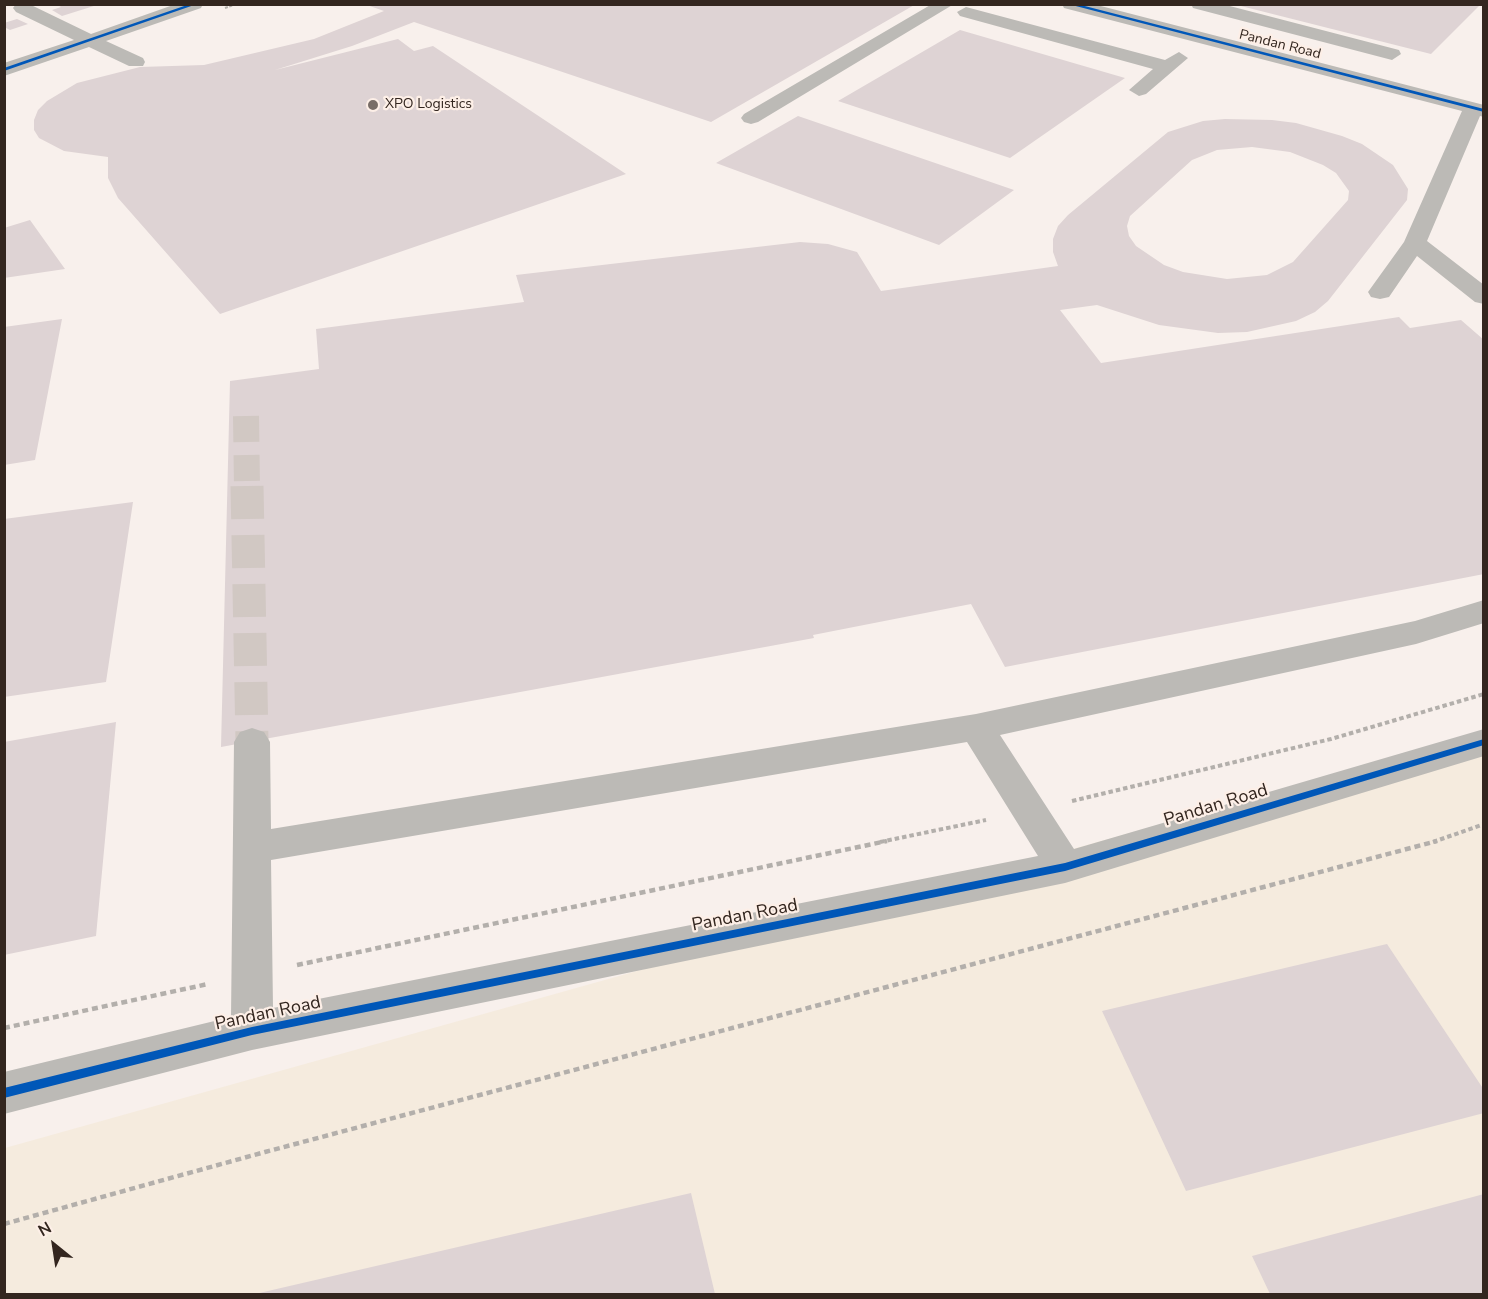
<!DOCTYPE html>
<html>
<head>
<meta charset="utf-8">
<style>
  body { margin:0 }
  #map { position:relative; width:1488px; height:1299px; overflow:hidden; background:#f8f0ec; font-family:"Nunito Sans",sans-serif }
  canvas { display:block }
  .frame { position:absolute; inset:0; border:6px solid #33261f; pointer-events:none }
  .north { position:absolute; left:24px; top:1215px; width:60px; height:60px; -webkit-text-stroke:4px #fdefe7; paint-order:stroke; rotate:330deg; font-size:16px; font-weight:700; line-height:24px; text-align:center; color:#33261f }
  .north::after { content:''; display:block; margin:auto; width:21px; height:27px; background:#33261f; clip-path:polygon(50% 0,100% 100%,50% 72%,0 100%) }
</style>
</head>
<body>
<div id="map">
<canvas width="1488" height="1299"></canvas>
<div class="frame"></div>
<div class="north">N</div>
</div>
<script>
const ctx = document.querySelector('canvas').getContext('2d');
ctx.lineJoin = 'round';
function paint(path, color) {
  ctx.fillStyle = color;
  ctx.fill(path, 'evenodd');
}
function shape(rows) {
  const path = new Path2D();
  for (const r of rows) {
    path.moveTo(r[0], r[1]);
    for (let i = 2; i < r.length; i += 2) path.lineTo(r[i], r[i + 1]);
  }
  return path;
}
function trace(path, color, width, dash) {
  ctx.strokeStyle = color;
  ctx.lineWidth = width;
  ctx.lineCap = dash ? 'butt' : 'round';
  ctx.setLineDash(dash || []);
  ctx.stroke(path);
}
function label(font, color, halo, rows, align = 'center') {
  ctx.font = font + ' "Nunito Sans",sans-serif';
  ctx.lineWidth = 4.5;
  ctx.setLineDash([]);
  ctx.textBaseline = 'middle';
  ctx.strokeStyle = halo;
  ctx.fillStyle = color;
  for (const [text, x, y, turn = 0] of rows) {
    ctx.save();
    ctx.translate(x, y);
    ctx.rotate((+turn || 0) * Math.PI / 180);
    ctx.textAlign = isNaN(turn) ? turn : align;
    if (halo) ctx.strokeText(text, 0, 0);
    ctx.fillText(text, 0, 0);
    ctx.restore();
  }
}
paint(shape([
  [1483,734,1483,1294,5,1294,5,1148]
]), '#f5ebde');
paint(shape([
  [56,4,96,4,97,5,62,16,52,10,61,7],
  [364,4,916,4,711,122,414,22,352,46,275,70,398,39,414,51,433,46,626,174,220,314,118,198,108,178,108,157,64,151,39,138,34,130,34,120,38,110,47,101,77,83,140,67,204,65,314,39,384,11],
  [1233,4,1481,4,1431,54],
  [17,19,28,24,10,30,4,27,4,23],
  [960,30,1125,78,1010,158,838,101],
  [798,116,1014,190,939,245,716,163],
  [1225,119,1272,120,1296,123,1342,136,1362,144,1393,165,1408,189,1407,200,1328,301,1315,312,1296,321,1247,332,1218,333,1159,325,1097,305,1060,310,1101,363,1399,317,1410,328,1461,320,1484,340,1484,574,1005,667,971,604,813,635,814,638,221,747,230,381,319,369,316,329,524,302,516,275,800,242,828,244,857,252,881,291,1058,266,1053,252,1053,239,1058,226,1068,215,1168,132,1203,121],
  [1252,147,1290,152,1323,165,1336,173,1349,191,1348,200,1293,262,1267,275,1227,279,1183,272,1164,265,1136,246,1129,236,1127,226,1130,216,1192,160,1217,150],
  [30,220,65,269,4,278,4,228],
  [62,319,35,460,4,465,4,327],
  [133,502,106,682,4,697,4,519],
  [116,722,96,936,4,955,4,742],
  [1387,944,1484,1090,1484,1113,1186,1191,1102,1011],
  [691,1193,715,1294,255,1294],
  [1484,1194,1484,1294,1270,1294,1252,1256]
]), '#ded3d4');
trace(shape([
  [246,416,247,488]
]), '#d1c8c3', 26, [26, 13]);
trace(shape([
  [247,486,252,742]
]), '#d1c8c3', 33, [33, 16]);
trace(shape([
  [225,8,236,4]
]), '#b3afab', 2, [3, 1.5]);
trace(shape([
  [1072,801,1331,739,1484,694],
  [880,842,986,820],
  [1433,842,1484,824]
]), '#b3afab', 4, [4.5, 3]);
trace(shape([
  [297,965,887,841],
  [4,1028,208,984],
  [4,1224,265,1152,1437,841]
]), '#b3afab', 4.5, [6, 4]);
paint(shape([
  [16,4,29,4,91,34,176,4,203,4,201,8,106,41,143,58,145,62,143,66,129,66,89,47,4,76,4,63,74,40,16,12,13,8,16,4],
  [932,4,954,4,758,122,751,124,744,122,741,118,744,114,932,4],
  [1062,4,1093,4,1484,105,1484,117,1480,116,1427,241,1484,285,1484,304,1475,302,1417,256,1389,297,1380,299,1371,297,1368,292,1404,242,1462,111,1064,8,1062,4],
  [1191,4,1222,4,1399,50,1401,54,1392,60,1193,8,1191,4],
  [966,7,1165,60,1179,52,1188,58,1146,94,1139,96,1129,90,1153,69,960,16,957,12,966,7],
  [1484,600,1484,623,1416,644,1000,735,1074,849,1484,729,1484,756,1065,883,252,1050,4,1114,4,1072,231,1017,234,742,240,732,252,728,264,732,270,742,271,829,976,714,1415,621,1484,600],
  [967,742,1038,856,273,1008,271,860,967,742]
]), '#bcbab6');
paint(shape([
  [190,4,197,4,4,71,4,68,190,4],
  [1077,4,1484,109,1484,112,1068,4,1077,4],
  [1484,739,1484,745,1065,871,252,1035,4,1098,4,1088,252,1027,1065,863,1484,739]
]), '#0057b8');
for (const [x, y, r, color] of [
  [373,105,6,"#786d67"]
]) {
  const dot = new Path2D();
  dot.arc(x, y, r, 0, 2 * Math.PI);
  ctx.fillStyle = color;
  ctx.fill(dot);
  trace(dot, '#fdefe7', 2);
}
label('14px', '#33261f', '#fdefe7', [
  ["Pandan Road",1280,45,14]
]);
label('14px', '#33261f', '#fdefe7', [
  ["XPO Logistics",385,105]
], 'left');
label('18px', '#33261f', '#fdefe7', [
  ["Pandan Road",1216,806,-17],
  ["Pandan Road",745,916,-11],
  ["Pandan Road",268,1014,-12]
]);
</script>
</body>
</html>
